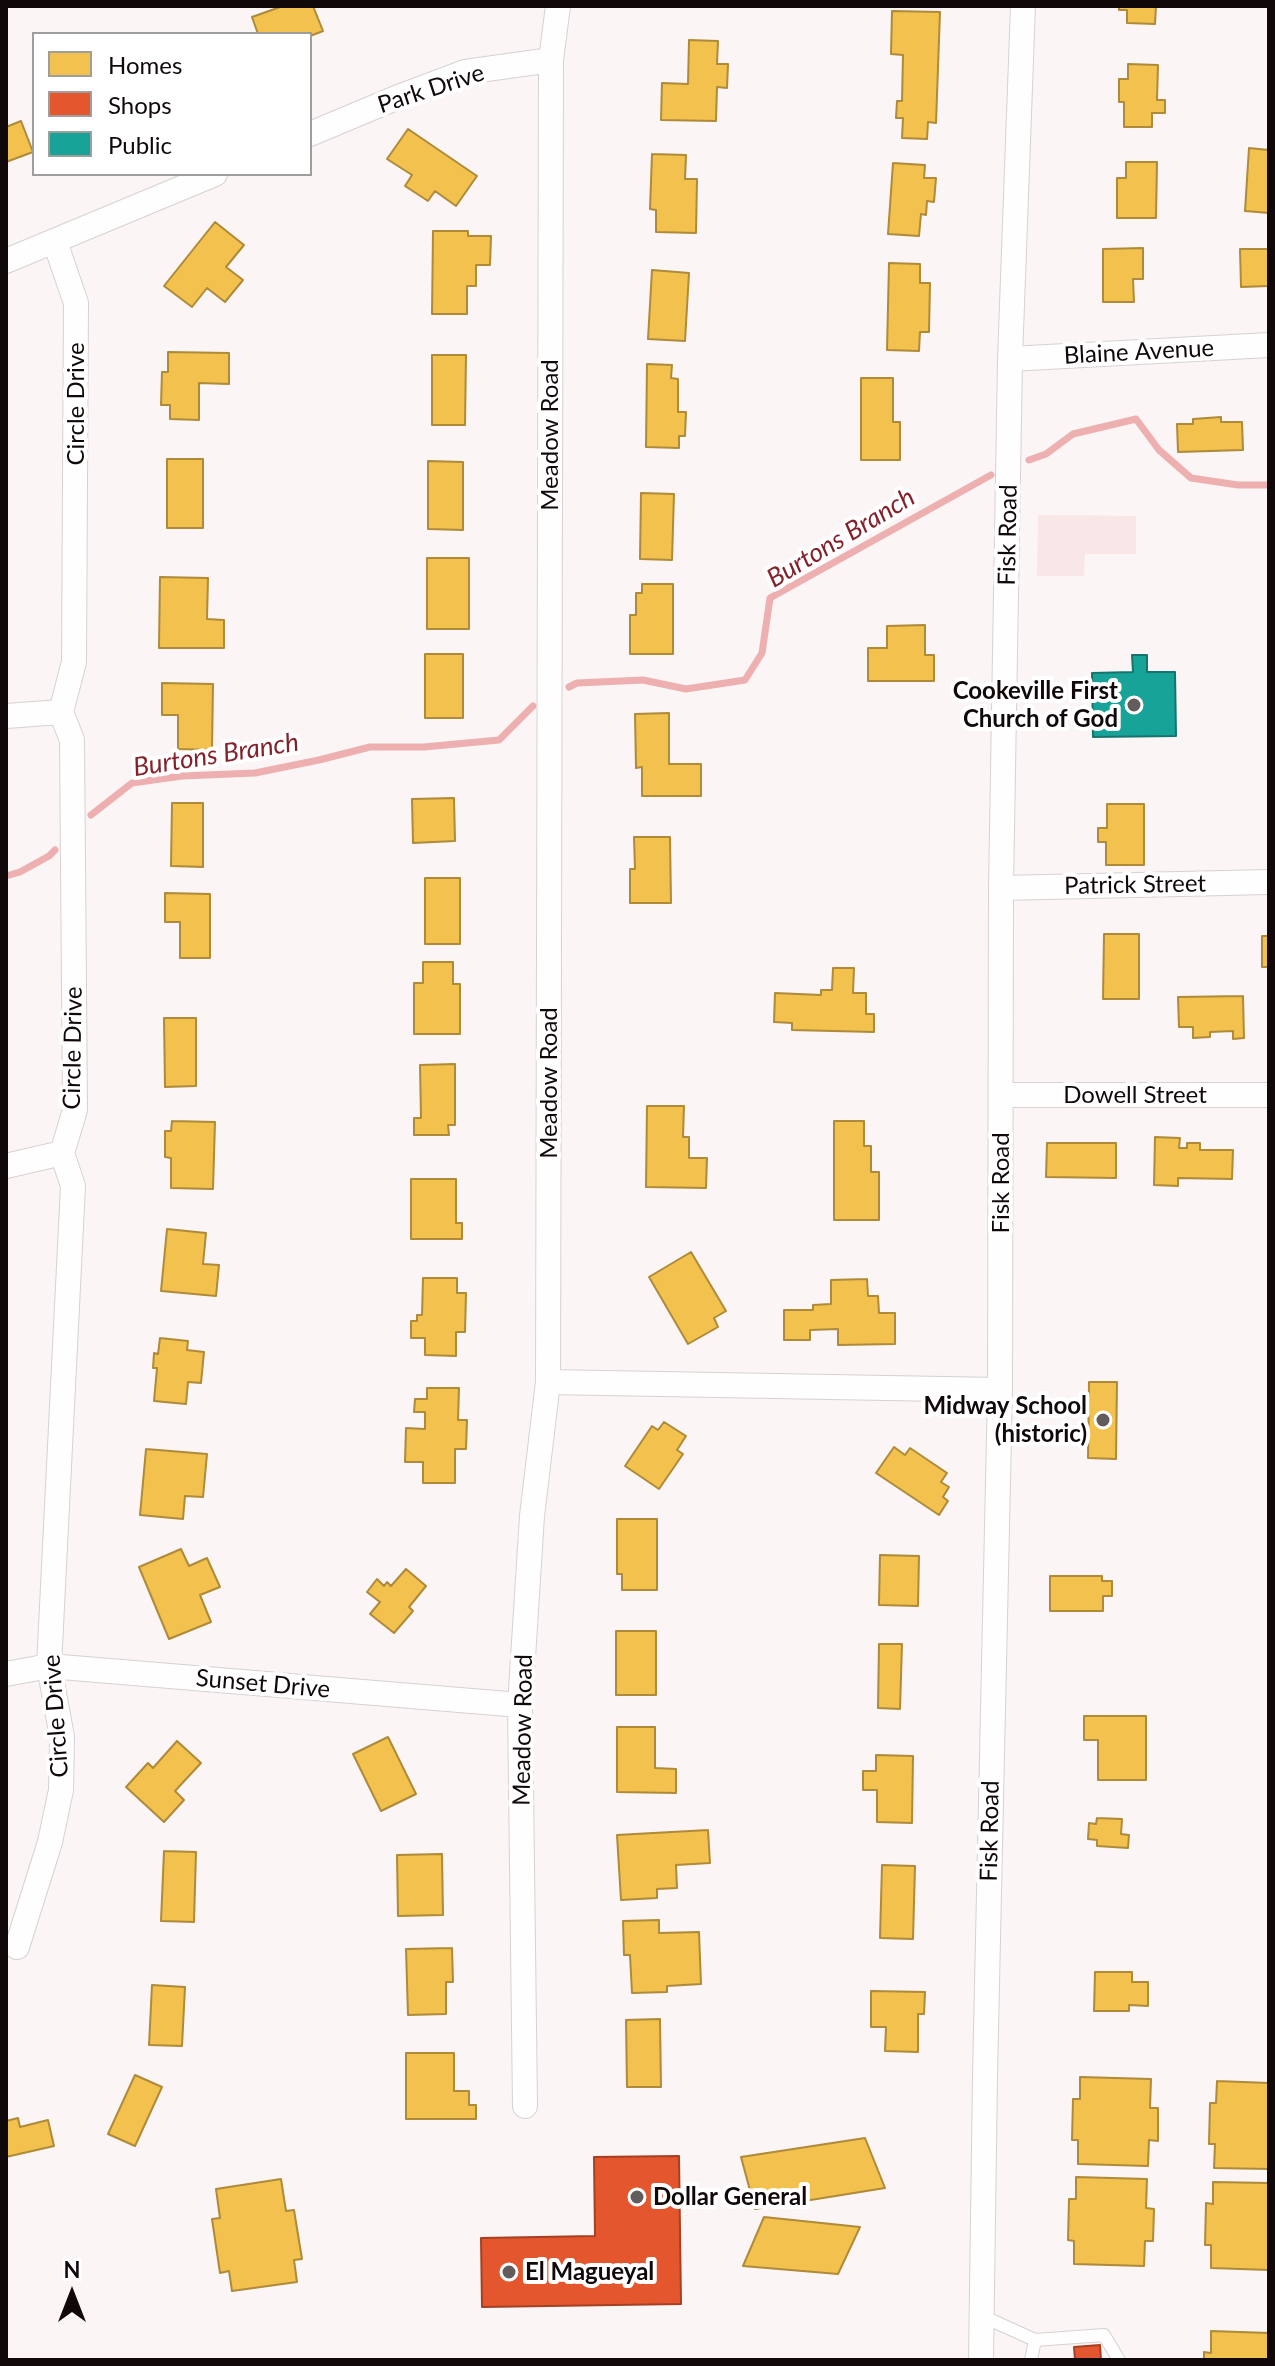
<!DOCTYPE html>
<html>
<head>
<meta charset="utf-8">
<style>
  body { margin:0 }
  #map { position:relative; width:1275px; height:2366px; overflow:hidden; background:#fbf5f5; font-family:Lato,sans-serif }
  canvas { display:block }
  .frame { position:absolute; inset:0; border:8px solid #110909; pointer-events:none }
  .legend { position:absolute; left:32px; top:32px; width:280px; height:144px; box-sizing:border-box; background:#fff; border:2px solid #a09d9d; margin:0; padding:10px 14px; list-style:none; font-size:24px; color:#110909 }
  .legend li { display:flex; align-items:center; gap:16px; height:40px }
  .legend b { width:40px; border:2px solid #a09d9d }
  .north { position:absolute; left:32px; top:2254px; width:80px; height:80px; -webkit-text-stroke:6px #fff; paint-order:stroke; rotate:0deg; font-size:22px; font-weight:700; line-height:32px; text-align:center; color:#110909 }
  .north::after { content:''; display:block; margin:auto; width:28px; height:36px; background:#110909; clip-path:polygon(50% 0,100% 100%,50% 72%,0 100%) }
</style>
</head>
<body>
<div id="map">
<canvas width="1275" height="2366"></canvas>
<div class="frame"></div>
<ul class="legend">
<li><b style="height:22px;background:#f2c14e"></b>Homes</li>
<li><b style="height:22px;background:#e4572e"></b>Shops</li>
<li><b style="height:22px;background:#17a398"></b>Public</li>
</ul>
<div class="north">N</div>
</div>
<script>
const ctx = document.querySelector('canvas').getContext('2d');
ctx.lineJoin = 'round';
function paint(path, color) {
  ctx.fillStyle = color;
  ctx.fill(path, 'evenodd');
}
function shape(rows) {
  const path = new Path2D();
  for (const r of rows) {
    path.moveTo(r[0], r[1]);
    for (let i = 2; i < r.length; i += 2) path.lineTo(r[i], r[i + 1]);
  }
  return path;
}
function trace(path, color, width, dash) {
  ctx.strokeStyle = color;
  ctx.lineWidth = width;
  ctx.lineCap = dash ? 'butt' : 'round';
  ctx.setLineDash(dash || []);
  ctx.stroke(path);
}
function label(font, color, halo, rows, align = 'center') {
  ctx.font = font + ' Lato,sans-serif';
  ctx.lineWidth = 8;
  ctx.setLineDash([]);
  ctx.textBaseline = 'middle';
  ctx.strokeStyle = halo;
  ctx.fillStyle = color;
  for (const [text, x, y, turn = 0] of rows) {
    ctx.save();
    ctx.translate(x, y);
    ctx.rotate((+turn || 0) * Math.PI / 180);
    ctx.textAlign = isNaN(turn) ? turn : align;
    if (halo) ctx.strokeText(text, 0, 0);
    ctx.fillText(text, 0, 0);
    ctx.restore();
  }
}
paint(shape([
  [1038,515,1136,516,1136,554,1085,554,1084,576,1037,576]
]), '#f8e7e6');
const homes = shape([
  [283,6,313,6,323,31,310,36,310,34,258,34,252,17,283,6],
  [1119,6,1156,6,1155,24,1127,23,1127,10,1119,10,1119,6],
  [892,11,940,12,936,123,928,122,927,139,902,138,903,118,896,118,897,101,902,101,903,55,891,54,892,11],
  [689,40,718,41,717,64,728,64,727,88,717,87,716,121,661,120,662,83,688,84,689,40],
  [1128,64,1158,65,1157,100,1165,100,1165,113,1152,113,1152,127,1124,127,1124,102,1119,102,1119,79,1128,79,1128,64],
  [21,121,33,152,6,162,6,127,21,121],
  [408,129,477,176,456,206,435,191,428,201,405,186,412,175,387,159,408,129],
  [1249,148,1269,150,1269,213,1245,211,1249,148],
  [652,154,686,155,685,179,697,179,696,233,656,232,656,210,650,209,652,154],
  [1126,162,1157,162,1156,218,1117,218,1117,178,1126,178,1126,162],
  [893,163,925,165,924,178,936,178,934,202,927,201,926,215,921,214,919,236,888,234,893,163],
  [215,222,244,245,226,267,243,280,225,302,207,288,192,307,164,286,215,222],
  [433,231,468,231,468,236,491,236,490,265,476,265,476,286,467,286,467,314,432,314,433,231],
  [1143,248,1143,279,1133,279,1134,302,1103,302,1103,249,1143,248],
  [1240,249,1269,249,1269,286,1241,287,1240,249],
  [889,263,920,264,920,283,930,283,929,332,920,332,919,351,887,350,889,263],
  [652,270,689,273,685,341,648,339,652,270],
  [168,352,229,353,229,384,199,383,199,420,170,419,170,405,161,405,162,372,168,372,168,352],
  [432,355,466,355,465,425,432,425,432,355],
  [647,364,672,365,671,378,678,379,678,412,686,412,685,436,679,436,679,448,646,447,647,364],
  [861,378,893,378,893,422,900,422,900,460,861,460,861,378],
  [1221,417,1221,422,1242,422,1243,450,1178,452,1177,424,1193,424,1193,419,1221,417],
  [167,459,203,459,203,528,167,528,167,459],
  [428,461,463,462,463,530,428,529,428,461],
  [641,493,674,494,672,560,640,559,641,493],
  [427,558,469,558,469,629,427,629,427,558],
  [160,577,208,578,207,619,224,620,224,648,159,648,160,577],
  [642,584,673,584,673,654,630,654,630,615,636,615,636,593,642,593,642,584],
  [925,625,925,655,934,655,934,681,868,681,868,648,887,648,887,626,925,625],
  [425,654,463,654,463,718,425,718,425,654],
  [162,683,213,684,212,750,178,749,178,715,162,715,162,683],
  [669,713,669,764,701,764,701,796,642,796,642,767,636,768,635,714,669,713],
  [454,798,455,841,413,843,412,799,454,798],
  [172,803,203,803,203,867,171,866,172,803],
  [1107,804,1144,804,1144,865,1106,865,1106,842,1098,842,1098,828,1107,828,1107,804],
  [634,837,670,837,671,903,630,903,630,869,635,869,634,837],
  [425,878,460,878,460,944,425,944,425,878],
  [165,893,210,894,210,958,180,958,180,922,165,922,165,893],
  [1104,934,1139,934,1139,999,1103,999,1104,934],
  [1262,936,1269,936,1269,967,1262,967,1262,936],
  [423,962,453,962,453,984,460,984,460,1034,414,1034,414,983,423,983,423,962],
  [833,968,854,968,853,993,866,993,866,1014,874,1014,874,1032,792,1030,792,1023,774,1022,775,993,821,995,821,990,832,990,833,968],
  [1243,996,1244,1038,1233,1039,1233,1031,1210,1032,1210,1037,1193,1038,1193,1027,1179,1027,1178,997,1243,996],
  [164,1018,196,1018,196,1086,165,1087,164,1018],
  [455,1064,455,1125,448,1125,449,1135,414,1135,414,1118,421,1118,420,1065,455,1064],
  [647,1106,684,1106,683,1137,689,1137,689,1158,707,1158,706,1188,646,1187,647,1106],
  [172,1121,215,1122,213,1189,171,1188,171,1158,165,1157,165,1131,171,1131,172,1121],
  [834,1121,864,1121,864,1146,871,1146,871,1172,879,1172,879,1220,834,1220,834,1121],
  [1155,1137,1180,1138,1179,1148,1187,1148,1187,1143,1200,1143,1200,1150,1233,1150,1232,1179,1178,1178,1178,1186,1154,1185,1155,1137],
  [1047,1143,1116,1143,1116,1178,1046,1177,1047,1143],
  [411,1179,456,1179,456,1223,462,1223,462,1239,411,1239,411,1179],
  [167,1229,206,1233,203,1264,219,1265,216,1296,161,1291,167,1229],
  [691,1252,726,1311,714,1318,718,1327,688,1344,649,1277,691,1252],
  [423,1278,457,1278,457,1293,466,1293,465,1332,456,1332,456,1356,425,1355,425,1338,411,1338,411,1321,417,1321,417,1315,422,1315,423,1278],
  [867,1279,868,1296,878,1296,879,1313,895,1313,895,1344,838,1345,838,1329,810,1330,810,1340,784,1340,784,1310,813,1310,813,1305,831,1304,831,1280,867,1279],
  [160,1338,188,1341,187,1350,204,1352,201,1383,188,1382,186,1404,154,1401,157,1368,153,1368,154,1353,158,1354,160,1338],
  [1089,1382,1117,1382,1116,1459,1088,1458,1089,1382],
  [427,1388,459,1388,458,1420,467,1420,466,1449,455,1449,455,1483,423,1483,423,1462,405,1462,406,1428,425,1429,425,1412,414,1412,415,1399,427,1399,427,1388],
  [664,1422,686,1436,677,1450,683,1454,659,1489,625,1466,652,1426,658,1430,664,1422],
  [894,1447,905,1455,910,1448,947,1473,941,1482,949,1487,943,1497,948,1501,939,1515,876,1473,894,1447],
  [146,1449,207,1454,203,1497,185,1496,183,1519,140,1515,146,1449],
  [617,1519,657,1519,657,1590,622,1590,622,1574,617,1574,617,1519],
  [181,1549,189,1566,207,1558,220,1587,200,1595,211,1622,169,1639,139,1567,181,1549],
  [880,1555,919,1556,918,1606,879,1605,880,1555],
  [406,1569,426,1586,409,1607,413,1611,394,1633,370,1614,380,1602,367,1592,377,1579,384,1586,387,1582,391,1586,406,1569],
  [1050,1576,1102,1576,1102,1581,1112,1581,1112,1596,1103,1596,1103,1611,1050,1611,1050,1576],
  [616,1631,656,1631,656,1695,616,1695,616,1631],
  [879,1644,902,1644,900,1709,878,1708,879,1644],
  [1084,1716,1146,1716,1146,1780,1098,1780,1098,1740,1084,1740,1084,1716],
  [617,1727,655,1727,655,1768,676,1769,676,1793,617,1792,617,1727],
  [388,1737,416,1794,381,1811,353,1754,388,1737],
  [177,1741,201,1763,175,1791,184,1800,164,1822,126,1787,148,1763,153,1768,177,1741],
  [876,1755,913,1756,912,1823,877,1822,877,1790,863,1790,863,1771,876,1771,876,1755],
  [1097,1818,1122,1819,1121,1834,1129,1835,1128,1848,1097,1846,1097,1840,1088,1839,1089,1823,1096,1824,1097,1818],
  [708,1830,710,1863,676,1865,677,1888,657,1889,657,1898,621,1900,617,1835,708,1830],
  [164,1851,196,1852,194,1922,161,1921,164,1851],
  [442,1854,443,1915,398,1916,397,1855,442,1854],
  [882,1865,915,1866,913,1939,880,1938,882,1865],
  [659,1920,659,1933,699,1932,701,1984,667,1986,667,1992,632,1993,630,1955,624,1955,623,1921,659,1920],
  [452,1948,453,1982,446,1982,446,2014,408,2015,406,1949,452,1948],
  [1095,1972,1132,1972,1132,1982,1148,1982,1148,2006,1129,2005,1129,2011,1094,2011,1095,1972],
  [152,1985,185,1987,182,2046,149,2045,152,1985],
  [871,1991,925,1992,924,2014,918,2014,918,2052,885,2051,886,2027,871,2027,871,1991],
  [660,2019,661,2087,627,2087,626,2020,660,2019],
  [406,2053,454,2053,454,2091,469,2091,469,2105,476,2105,476,2119,406,2119,406,2053],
  [135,2075,162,2087,135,2146,108,2134,135,2075],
  [1080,2077,1151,2079,1150,2108,1158,2108,1158,2141,1149,2140,1148,2166,1078,2164,1078,2140,1072,2140,1073,2099,1080,2099,1080,2077],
  [1217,2081,1269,2083,1269,2169,1214,2168,1215,2144,1209,2144,1210,2103,1216,2103,1217,2081],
  [18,2118,20,2127,48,2120,54,2146,6,2157,6,2121,18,2118],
  [865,2138,885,2188,755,2209,741,2157,865,2138],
  [1076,2177,1147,2179,1146,2208,1154,2209,1153,2241,1145,2241,1144,2266,1074,2264,1074,2241,1068,2240,1069,2199,1076,2199,1076,2177],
  [281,2179,286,2211,294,2210,302,2259,294,2260,297,2282,232,2291,229,2271,220,2273,212,2219,220,2218,216,2189,281,2179],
  [1213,2182,1269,2183,1269,2270,1211,2268,1211,2245,1205,2245,1206,2203,1213,2204,1213,2182],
  [764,2217,860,2227,838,2274,743,2266,764,2217],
  [1211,2331,1269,2333,1269,2360,1204,2360,1204,2352,1211,2353,1211,2331]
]);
paint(homes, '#f2c14e');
trace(homes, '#ae8a39', 2);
const shops = shape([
  [679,2156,681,2304,482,2307,481,2238,595,2236,594,2157,679,2156],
  [1100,2345,1101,2360,1075,2360,1074,2347,1100,2345]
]);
paint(shops, '#e4572e');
trace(shops, '#a54023', 2);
const public = shape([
  [1132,655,1147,655,1147,672,1175,672,1176,736,1093,737,1092,673,1133,672,1132,655]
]);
paint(public, '#17a398');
trace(public, '#15756d', 2);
trace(shape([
  [1029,460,1046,454,1073,434,1136,419,1159,450,1191,478,1238,485,1269,485],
  [569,687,577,683,643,680,686,689,745,680,762,653,770,598,991,475],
  [91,815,132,783,182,776,255,773,319,760,370,747,424,747,499,740,533,706],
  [6,876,20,872,49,856,55,850]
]), '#edafaf', 7);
const lane = shape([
  [982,2316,1035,2340,1104,2335,1119,2360],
  [1031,2360,1035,2340]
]);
const street = shape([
  [310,134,396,98,465,72,551,60],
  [6,261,215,174],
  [1010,359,1269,345],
  [6,716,61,712],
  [1001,888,1269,882],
  [1002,1095,1269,1095],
  [6,1166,62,1153],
  [548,1382,1000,1390],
  [6,1674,49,1666,520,1705],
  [17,1947,50,1842,61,1790,62,1737,49,1666,73,1186,62,1153,75,1110,72,740,61,712,74,662,76,303,55,242],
  [525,2106,520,1705,532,1516,548,1382,551,60,558,6],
  [981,2360,985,2076,1000,1390,1001,888,1010,359,1023,6]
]);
trace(lane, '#d8d1d1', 14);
trace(street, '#d8d1d1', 26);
trace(lane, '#fefefe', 12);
trace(street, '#fefefe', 24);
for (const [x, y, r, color] of [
  [1134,705,8,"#635c5c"],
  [1103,1420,8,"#635c5c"],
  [637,2197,8,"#635c5c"],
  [509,2272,8,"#635c5c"]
]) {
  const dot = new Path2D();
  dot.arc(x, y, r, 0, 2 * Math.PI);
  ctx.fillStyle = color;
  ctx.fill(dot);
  trace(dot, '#fff', 3);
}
label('24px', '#110909', '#fff', [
  ["Park Drive",431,89,-18],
  ["Blaine Avenue",1139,352,-3],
  ["Circle Drive",76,404,-90],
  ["Meadow Road",550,435,-90],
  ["Fisk Road",1008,535,-89],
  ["Patrick Street",1135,885,-1],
  ["Circle Drive",73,1048,-89],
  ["Meadow Road",549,1083,-90],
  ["Dowell Street",1135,1095],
  ["Fisk Road",1001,1183,-90],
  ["Sunset Drive",263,1684,5],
  ["Circle Drive",56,1716,-94],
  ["Meadow Road",523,1730,-89],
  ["Fisk Road",990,1831,-89]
]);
label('bold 24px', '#110909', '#fff', [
  ["Cookeville First",1118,691],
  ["Church of God",1118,719],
  ["Midway School",1087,1406],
  ["(historic)",1087,1434],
  ["Dollar General",653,2197,"left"],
  ["El Magueyal",525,2272,"left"]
], 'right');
label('italic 26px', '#84212b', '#fff', [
  ["Burtons Branch",841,538,-31],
  ["Burtons Branch",216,755,-9]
]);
</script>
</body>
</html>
